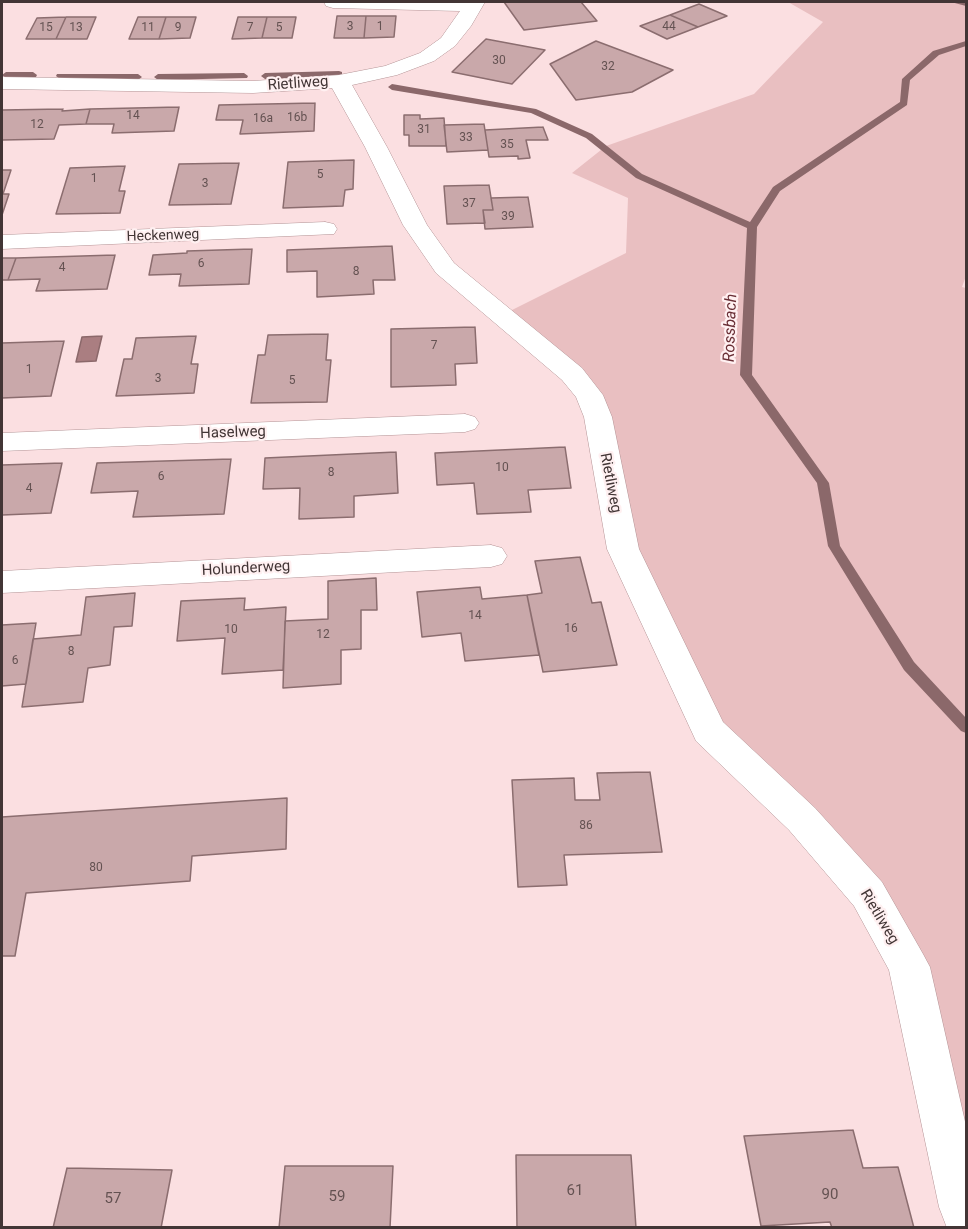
<!DOCTYPE html>
<html>
<head>
<meta charset="utf-8">
<style>
  body { margin:0 }
  #map { position:relative; width:968px; height:1229px; overflow:hidden; background:#fbdfe1; font-family:Roboto,sans-serif }
  canvas { display:block }
  .frame { position:absolute; inset:0; border:3px solid #423535; pointer-events:none }
</style>
</head>
<body>
<div id="map">
<canvas width="968" height="1229"></canvas>
<div class="frame"></div>
</div>
<script>
const ctx = document.querySelector('canvas').getContext('2d');
ctx.lineJoin = 'round';
function paint(path, color) {
  ctx.fillStyle = color;
  ctx.fill(path, 'evenodd');
}
function shape(rows) {
  const path = new Path2D();
  for (const r of rows) {
    path.moveTo(r[0], r[1]);
    for (let i = 2; i < r.length; i += 2) path.lineTo(r[i], r[i + 1]);
  }
  return path;
}
function trace(path, color, width, dash) {
  ctx.strokeStyle = color;
  ctx.lineWidth = width;
  ctx.lineCap = dash ? 'butt' : 'round';
  ctx.setLineDash(dash || []);
  ctx.stroke(path);
}
function label(font, color, halo, rows, align = 'center') {
  ctx.font = font + ' Roboto,sans-serif';
  ctx.lineWidth = 4.5;
  ctx.setLineDash([]);
  ctx.textBaseline = 'middle';
  ctx.strokeStyle = halo;
  ctx.fillStyle = color;
  for (const [text, x, y, turn = 0] of rows) {
    ctx.save();
    ctx.translate(x, y);
    ctx.rotate((+turn || 0) * Math.PI / 180);
    ctx.textAlign = isNaN(turn) ? turn : align;
    if (halo) ctx.strokeText(text, 0, 0);
    ctx.fillText(text, 0, 0);
    ctx.restore();
  }
}
paint(shape([
  [788,2,966,2,966,276,962,287,966,288,966,1216,962,1207,909,967,709,731,623,549,598,416,502,315,626,253,628,198,572,173,606,146,754,94,823,22]
]), '#e9bfc1');
const water = shape([
  [102,336,96,361,76,362,82,337,102,336]
]);
paint(water, '#aa7e81');
trace(water, '#8b686a', 1.5);
paint(shape([
  [951,2,966,2,966,6,951,2],
  [966,41,966,46,939,55,910,80,907,105,780,191,757,227,752,375,829,483,840,546,914,662,966,718,966,733,961,731,904,670,828,546,817,483,740,375,747,228,636,178,586,138,531,113,392,90,388,87,392,84,536,109,592,134,642,174,750,222,773,187,900,102,902,79,933,51,966,41],
  [339,71,342,72,342,76,265,79,261,76,265,73,339,71],
  [33,72,37,75,36,77,6,78,2,75,6,72,33,72],
  [244,73,248,76,247,78,158,80,154,77,158,74,244,73],
  [57,74,138,74,142,77,138,80,60,79,56,76,57,74]
]), '#8b686a');
const building = shape([
  [504,2,581,2,597,21,524,30,504,2],
  [699,4,727,16,698,27,670,15,699,4],
  [670,15,698,27,667,39,640,26,670,15],
  [337,16,366,16,364,38,334,38,337,16],
  [366,16,396,16,394,37,364,38,366,16],
  [66,17,96,17,87,39,56,39,66,17],
  [66,17,56,39,26,39,37,18,66,17],
  [138,17,166,17,159,39,129,39,138,17],
  [166,17,196,17,190,38,159,39,166,17],
  [238,17,267,17,262,38,232,39,238,17],
  [267,17,296,17,292,38,262,38,267,17],
  [486,39,545,50,512,84,452,72,486,39],
  [596,41,673,70,632,92,576,100,550,64,596,41],
  [315,103,314,131,240,134,243,120,216,120,219,105,315,103],
  [179,107,174,131,112,133,114,124,86,124,90,109,179,107],
  [63,109,62,111,90,109,86,124,59,125,54,139,2,140,2,110,63,109],
  [404,115,420,115,420,119,444,118,446,146,409,146,409,135,404,135,404,115],
  [484,124,488,150,447,152,444,125,484,124],
  [543,127,548,140,526,140,530,158,518,159,518,156,489,157,485,130,543,127],
  [354,160,353,189,345,190,343,206,283,208,288,162,354,160],
  [239,163,231,204,169,205,179,164,239,163],
  [125,166,119,191,125,191,120,213,56,214,70,168,125,166],
  [2,170,11,170,3,194,9,194,2,215,2,170],
  [489,185,493,210,483,210,485,223,447,224,444,186,489,185],
  [528,197,533,227,485,229,483,210,493,210,491,198,528,197],
  [392,246,395,280,373,280,374,294,317,297,317,271,287,272,287,250,392,246],
  [252,249,249,284,179,286,181,274,149,275,153,255,187,253,187,251,252,249],
  [115,255,107,289,36,291,40,279,8,280,16,258,115,255],
  [2,258,16,258,8,280,2,280,2,258],
  [475,327,477,363,455,364,456,385,391,387,391,329,475,327],
  [328,334,326,360,331,360,327,402,251,403,258,355,265,355,268,335,328,334],
  [196,336,191,364,198,364,194,393,116,396,124,359,132,359,136,338,196,336],
  [64,341,51,396,2,398,2,343,64,341],
  [565,447,571,488,528,490,531,512,477,514,474,483,437,485,435,453,565,447],
  [396,452,398,493,354,496,354,517,299,519,300,488,263,489,265,458,396,452],
  [231,459,224,514,133,517,138,491,91,493,97,463,231,459],
  [62,463,51,513,2,515,2,465,62,463],
  [580,557,592,603,601,602,617,665,543,672,527,595,542,593,535,561,580,557],
  [376,578,377,610,361,610,361,649,341,650,341,684,283,688,285,621,328,619,328,581,376,578],
  [480,587,482,599,527,595,539,655,465,661,461,633,422,637,417,592,480,587],
  [135,593,132,626,114,627,110,665,88,668,83,702,22,707,33,639,81,635,86,597,135,593],
  [245,598,244,610,286,607,283,670,222,674,225,638,177,641,181,601,245,598],
  [36,623,26,684,2,686,2,625,36,623],
  [650,772,662,852,564,855,567,885,518,887,512,780,574,778,575,800,600,800,597,773,650,772],
  [287,798,286,849,192,856,190,881,26,893,15,956,2,956,2,817,287,798],
  [853,1130,863,1168,898,1167,914,1228,832,1228,830,1222,761,1226,744,1136,853,1130],
  [516,1155,631,1155,636,1228,517,1228,516,1155],
  [285,1166,393,1166,390,1228,279,1228,285,1166],
  [67,1168,172,1170,161,1228,53,1228,67,1168]
]);
paint(building, '#c9a8aa');
trace(building, '#8b6d6f', 1.5);
const street = shape([
  [324,2,485,2,471,26,455,46,434,61,397,75,352,85,387,147,427,225,454,263,582,368,603,395,612,417,639,549,723,722,815,808,882,882,923,954,930,967,966,1126,966,1228,947,1228,939,1207,889,970,854,906,789,830,696,741,607,549,584,417,576,397,562,380,436,273,403,225,365,147,332,88,253,93,2,89,2,77,253,81,339,75,385,66,420,53,441,38,460,11,333,8,326,6,324,2],
  [325,222,334,224,337,229,334,234,2,249,2,235,325,222],
  [465,414,475,417,479,423,475,429,465,432,2,451,2,433,465,414],
  [491,545,502,548,507,556,502,564,491,567,2,593,2,571,491,545]
]);
trace(street, '#b49496', 1);
paint(street, '#fff');
label('12px', '#645252', null, [
  ["3",350,27],
  ["1",380,27],
  ["44",669,27],
  ["15",46,28],
  ["13",76,28],
  ["11",148,28],
  ["9",178,28],
  ["7",250,28],
  ["5",279,28],
  ["30",499,61],
  ["32",608,67],
  ["14",133,116],
  ["16b",297,118],
  ["16a",263,119],
  ["12",37,125],
  ["31",424,130],
  ["33",466,138],
  ["35",507,145],
  ["5",320,175],
  ["1",94,179],
  ["3",205,184],
  ["37",469,204],
  ["39",508,217],
  ["6",201,264],
  ["4",62,268],
  ["8",356,272],
  ["7",434,346],
  ["1",29,370],
  ["3",158,379],
  ["5",292,381],
  ["10",502,468],
  ["8",331,473],
  ["6",161,477],
  ["4",29,489],
  ["14",475,616],
  ["16",571,629],
  ["10",231,630],
  ["12",323,635],
  ["8",71,652],
  ["6",15,661],
  ["86",586,826],
  ["80",96,868]
]);
label('14px', '#423535', '#fff0f1', [
  ["Heckenweg",163,236,-2]
]);
label('15px', '#423535', '#fff0f1', [
  ["Rietliweg",298,84,-4],
  ["Haselweg",233,433,-2],
  ["Rietliweg",610,483,79],
  ["Holunderweg",246,569,-3],
  ["Rietliweg",879,917,59]
]);
label('15px', '#645252', null, [
  ["61",575,1191],
  ["90",830,1195],
  ["59",337,1197],
  ["57",113,1199]
]);
label('italic 16px', '#6a2f36', '#fff0f1', [
  ["Rossbach",731,328,-88]
]);
</script>
</body>
</html>
